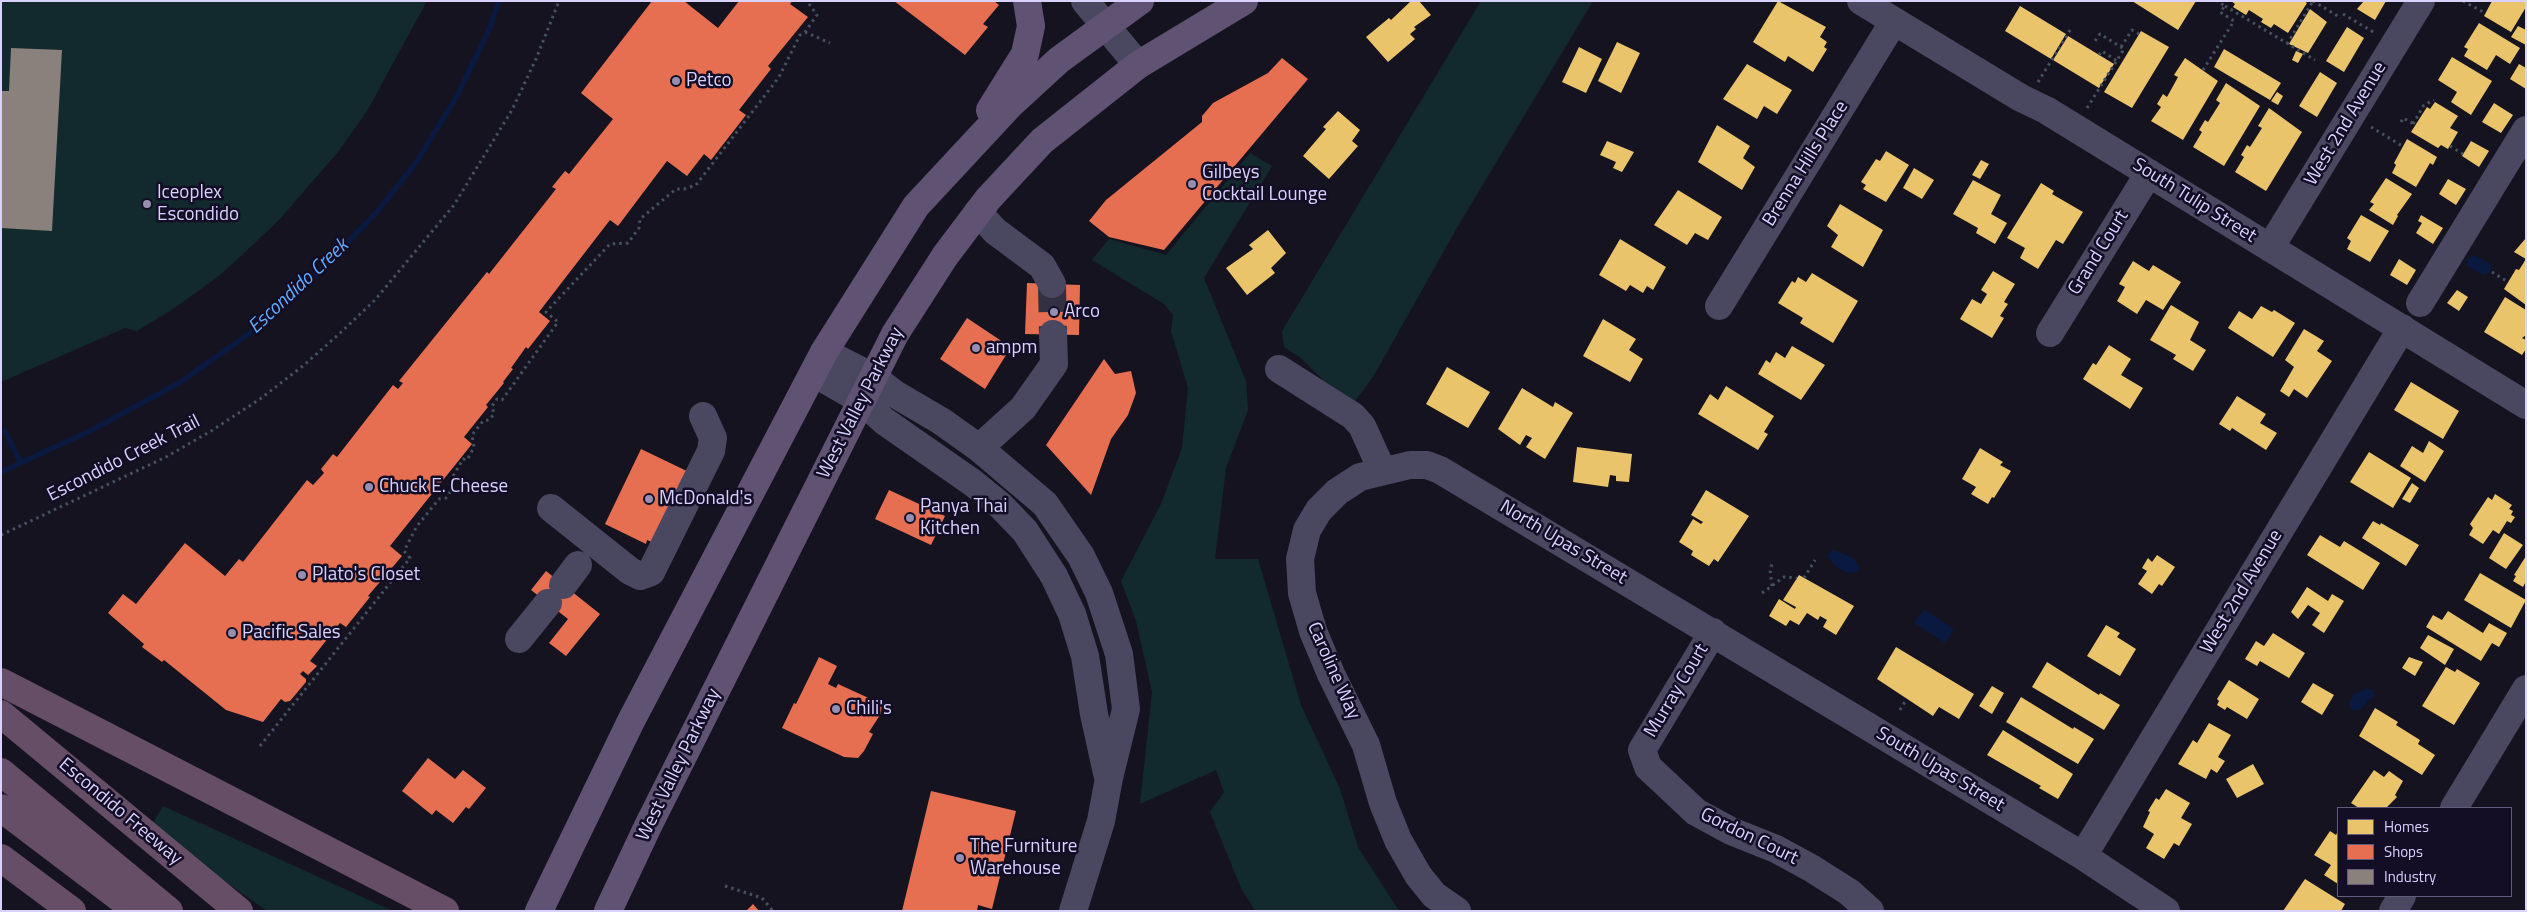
<!DOCTYPE html>
<html>
<head>
<meta charset="utf-8">
<style>
  body { margin:0 }
  #map { position:relative; width:2527px; height:912px; overflow:hidden; background:#161320; font-family:"Titillium Web",sans-serif }
  canvas { display:block }
  .frame { position:absolute; inset:0; border:2px solid #d9d2ff; pointer-events:none }
  .legend { position:absolute; left:2337px; top:807px; width:175px; height:90px; box-sizing:border-box; background:#130e25; border:1px solid #625c7c; margin:0; padding:6px 9px; list-style:none; font-size:15px; color:#d9d2ff }
  .legend li { display:flex; align-items:center; gap:10px; height:25px }
  .legend b { width:25px; border:1px solid #625c7c }
</style>
</head>
<body>
<div id="map">
<canvas width="2527" height="912"></canvas>
<div class="frame"></div>
<ul class="legend">
<li><b style="height:14px;background:#e9c46a"></b>Homes</li>
<li><b style="height:14px;background:#e76f51"></b>Shops</li>
<li><b style="height:14px;background:#8a817c"></b>Industry</li>
</ul>
</div>
<script>
const ctx = document.querySelector('canvas').getContext('2d');
ctx.lineJoin = 'round';
function paint(path, color) {
  ctx.fillStyle = color;
  ctx.fill(path, 'evenodd');
}
function shape(rows) {
  const path = new Path2D();
  for (const r of rows) {
    path.moveTo(r[0], r[1]);
    for (let i = 2; i < r.length; i += 2) path.lineTo(r[i], r[i + 1]);
  }
  return path;
}
function trace(path, color, width, dash) {
  ctx.strokeStyle = color;
  ctx.lineWidth = width;
  ctx.lineCap = dash ? 'butt' : 'round';
  ctx.setLineDash(dash || []);
  ctx.stroke(path);
}
function label(font, color, halo, rows, align = 'center') {
  ctx.font = font + ' "Titillium Web",sans-serif';
  ctx.lineWidth = 5;
  ctx.setLineDash([]);
  ctx.textBaseline = 'middle';
  ctx.strokeStyle = halo;
  ctx.fillStyle = color;
  for (const [text, x, y, turn = 0] of rows) {
    ctx.save();
    ctx.translate(x, y);
    ctx.rotate((+turn || 0) * Math.PI / 180);
    ctx.textAlign = isNaN(turn) ? turn : align;
    if (halo) ctx.strokeText(text, 0, 0);
    ctx.fillText(text, 0, 0);
    ctx.restore();
  }
}
paint(shape([
  [1,1,427,1,367,111,338,152,279,220,242,255,219,276,173,309,137,331,125,328,1,382],
  [1481,1,1593,1,1458,226,1373,377,1355,401,1323,380,1301,358,1284,347,1282,331],
  [1250,153,1272,166,1204,278,1246,381,1248,410,1226,468,1215,559,1258,559,1301,705,1340,789,1358,847,1399,911,1255,911,1241,888,1210,812,1224,792,1216,770,1140,804,1152,692,1136,621,1121,581,1161,504,1182,448,1188,388,1171,331,1173,315,1164,304,1092,260,1109,239,1166,255],
  [163,806,393,911,267,911,222,879,153,823]
]), '#122a2d');
paint(shape([
  [2474,255,2491,264,2490,272,2484,275,2467,266,2467,260],
  [1833,550,1852,557,1859,566,1859,570,1855,573,1845,572,1835,566,1827,555],
  [1924,609,1954,629,1945,643,1914,623],
  [2366,688,2373,690,2375,698,2372,697,2360,710,2352,710,2349,703,2354,695]
]), '#091940');
paint(shape([
  [1411,1,1419,1,1431,15,1414,27,1416,29,1410,34,1415,39,1388,62,1366,37,1389,18,1391,20],
  [1778,1,1826,27,1820,37,1827,42,1824,47,1827,49,1813,72,1788,56,1785,62,1753,42],
  [2132,1,2196,1,2178,30],
  [2231,1,2304,1,2307,3,2288,33,2274,24,2271,28,2261,22,2263,19,2249,10,2246,15,2233,7,2235,4],
  [2364,1,2386,1,2375,20,2357,9],
  [2492,1,2526,1,2526,7,2511,32,2484,16],
  [2020,6,2066,34,2051,59,2005,31],
  [2310,9,2327,22,2308,53,2289,44],
  [2479,23,2520,48,2510,64,2496,55,2487,70,2464,56,2468,49,2464,47],
  [2518,26,2526,30,2526,45,2511,37],
  [2347,27,2364,38,2344,72,2326,61],
  [2141,31,2169,47,2132,108,2104,92],
  [2068,36,2114,64,2099,88,2053,60],
  [1617,42,1640,53,1621,93,1598,81],
  [1579,47,1602,59,1586,93,1562,82],
  [2224,49,2281,83,2270,100,2214,67],
  [2296,51,2303,54,2298,63,2292,60],
  [2452,57,2492,81,2471,115,2451,102,2457,92,2438,80],
  [2185,58,2218,81,2183,140,2151,121,2161,107,2157,104,2163,94,2167,97,2178,77,2174,75],
  [1747,64,1792,90,1777,114,1764,106,1757,119,1723,99],
  [2519,64,2526,68,2526,89,2510,79],
  [2320,72,2337,83,2317,117,2299,106],
  [2226,83,2260,106,2224,166,2193,147,2202,132,2199,130,2205,120,2208,122,2220,103,2216,100],
  [2277,92,2283,96,2278,105,2271,101],
  [2435,102,2458,116,2450,128,2458,132,2448,149,2441,145,2438,148,2411,132,2427,107,2430,109],
  [2494,103,2513,115,2501,133,2482,122],
  [2269,108,2302,132,2266,191,2235,172,2244,157,2241,155,2247,145,2250,147,2262,128,2258,126],
  [1338,111,1360,130,1352,141,1358,146,1329,179,1303,156,1326,129,1323,127],
  [1717,125,1750,146,1743,158,1755,167,1742,190,1698,162],
  [2407,139,2437,157,2433,165,2430,163,2416,187,2392,173,2396,165,2394,163],
  [1607,141,1634,152,1622,172,1613,168,1616,162,1600,155],
  [2471,141,2489,151,2479,167,2462,156],
  [1886,151,1909,165,1886,202,1863,189,1866,185,1861,182,1876,159,1880,161],
  [1981,160,1989,164,1980,179,1972,175],
  [1914,168,1934,180,1922,199,1903,188],
  [2386,178,2412,194,2397,215,2398,216,2393,225,2369,210,2374,204,2370,202],
  [2448,179,2466,189,2456,205,2439,194],
  [1973,180,2001,195,1991,214,2007,223,1995,244,1976,233,1978,228,1953,214],
  [2041,183,2054,191,2052,194,2083,212,2063,244,2056,240,2038,269,2020,258,2025,248,2007,238],
  [1678,190,1722,217,1708,240,1695,233,1687,245,1654,225],
  [1840,204,1883,230,1863,267,1831,247,1838,235,1827,226],
  [2361,215,2389,231,2370,262,2347,249,2351,241,2347,238],
  [2421,215,2443,228,2433,244,2416,233,2422,223,2418,221],
  [1268,230,1286,253,1271,268,1275,273,1247,295,1226,268,1253,249,1249,245],
  [2526,238,2526,259,2514,252],
  [1620,239,1666,267,1653,290,1647,286,1643,293,1630,285,1626,291,1599,275],
  [2399,259,2416,270,2407,285,2390,275],
  [2526,259,2526,305,2504,289,2516,269,2519,270],
  [2133,261,2149,271,2153,265,2181,282,2163,310,2146,300,2137,314,2117,301,2125,287,2119,284],
  [1993,271,2015,284,2004,302,2008,304,2000,316,2004,318,1992,338,1960,319,1972,299,1981,304,1987,294,1981,290],
  [1812,273,1858,301,1833,343,1800,323,1803,318,1778,303,1792,281,1795,283,1798,277,1806,282],
  [2457,290,2468,297,2459,311,2447,303],
  [2505,297,2526,310,2526,335,2522,338,2526,340,2526,349,2522,355,2484,332],
  [2171,305,2199,322,2190,340,2206,350,2193,371,2173,359,2176,355,2150,340],
  [2261,306,2272,312,2274,310,2295,323,2273,357,2228,328,2239,311,2252,319],
  [1603,319,1636,339,1629,350,1643,359,1630,382,1583,356],
  [2304,329,2324,341,2317,351,2332,361,2307,398,2294,389,2289,397,2280,391,2294,367,2285,360],
  [2109,345,2131,359,2121,375,2143,388,2130,409,2083,379,2093,363,2096,365],
  [1792,346,1825,365,1801,400,1758,374,1766,360,1770,363,1776,352,1785,358],
  [1447,367,1490,392,1468,428,1426,404],
  [2411,382,2459,411,2443,439,2394,410],
  [1726,386,1774,416,1764,432,1768,434,1758,450,1698,414,1710,394,1718,400],
  [1522,388,1553,407,1555,402,1573,413,1545,459,1526,447,1532,438,1526,435,1520,445,1498,429],
  [2237,396,2266,414,2260,423,2277,433,2266,450,2232,428,2230,431,2219,424],
  [2429,441,2444,451,2425,482,2400,466,2412,446,2423,453],
  [1577,447,1632,454,1629,482,1616,481,1616,476,1610,475,1608,487,1573,482],
  [1980,448,2003,462,2000,465,2011,471,1994,498,1992,497,1988,504,1971,494,1976,487,1962,479],
  [2369,452,2411,478,2393,508,2350,482],
  [2412,483,2419,488,2410,503,2402,499],
  [1706,490,1749,516,1718,562,1714,559,1709,566,1691,555,1693,551,1679,542,1693,519,1701,524,1703,522,1691,515],
  [2495,494,2512,505,2509,509,2513,511,2511,515,2515,517,2511,523,2507,521,2499,534,2493,530,2483,544,2469,535,2473,528,2470,524,2488,497,2492,500],
  [2373,521,2380,525,2381,523,2419,545,2406,566,2362,538],
  [2504,533,2523,545,2506,569,2489,558],
  [2320,535,2340,547,2344,541,2380,563,2363,590,2307,555],
  [2157,555,2175,567,2162,586,2159,584,2152,594,2138,584,2147,571,2142,568,2148,558,2152,562],
  [2526,556,2526,581,2523,587,2513,581,2516,576,2514,575],
  [2480,573,2526,600,2511,628,2464,600],
  [1799,575,1854,606,1836,635,1823,627,1827,620,1820,616,1818,620,1807,613,1799,625,1790,620,1786,626,1769,616,1779,599,1795,609,1796,607,1783,600],
  [2307,587,2328,601,2332,594,2344,601,2324,633,2312,625,2320,613,2308,605,2298,619,2291,612],
  [2448,611,2483,633,2489,623,2507,633,2499,647,2492,643,2481,661,2426,627,2433,615,2442,620],
  [2106,625,2120,633,2117,637,2136,649,2120,676,2087,656],
  [2273,633,2305,653,2289,678,2260,661,2257,666,2245,659,2256,641,2264,646],
  [2428,635,2454,649,2445,665,2420,648],
  [1896,647,1974,694,1959,719,1939,707,1933,716,1877,679],
  [2409,657,2423,662,2415,676,2402,668],
  [2047,662,2099,695,2100,693,2120,705,2104,730,2032,687],
  [2446,667,2455,672,2457,669,2480,683,2454,725,2422,706],
  [2229,680,2259,699,2247,719,2227,707,2225,710,2217,705,2219,701,2217,699],
  [2313,683,2334,695,2322,715,2301,702],
  [1992,686,2004,693,1992,714,1979,706],
  [2021,697,2073,729,2074,727,2094,739,2078,764,2006,722],
  [2375,708,2398,722,2396,725,2420,740,2418,744,2435,755,2422,775,2359,736],
  [2209,723,2231,735,2218,757,2225,761,2217,773,2211,769,2206,779,2178,764,2193,740,2197,743],
  [2003,730,2073,774,2058,799,2039,788,2041,786,1987,755],
  [2253,764,2264,784,2237,798,2226,779],
  [2374,770,2384,777,2389,771,2403,781,2395,795,2397,797,2386,808,2359,808,2351,803],
  [2166,789,2190,803,2181,818,2192,824,2179,846,2174,843,2164,859,2146,848,2154,834,2143,827,2150,812,2148,811,2156,798,2159,800],
  [2330,831,2336,835,2338,831,2338,884,2324,875,2331,865,2314,855],
  [2305,879,2345,904,2341,911,2283,911]
]), '#e9c46a');
paint(shape([
  [652,1,684,1,718,28,739,1,792,1,790,4,808,17,768,66,771,69,739,110,746,115,711,160,704,154,687,176,667,161,618,226,610,220,539,312,550,321,528,349,526,347,511,368,513,369,503,382,504,383,486,405,488,407,464,437,472,444,390,546,402,556,368,596,370,597,346,627,340,623,310,661,317,666,308,675,303,671,300,674,306,679,306,682,290,701,285,702,281,699,263,722,226,710,164,660,162,662,142,647,144,644,108,613,123,594,136,604,185,543,225,576,239,559,243,562,307,480,313,485,324,473,321,469,333,454,337,457,393,385,398,389,403,383,399,381,487,272,489,274,556,189,552,187,565,171,569,174,613,119,581,93],
  [894,1,994,1,999,5,983,24,988,27,965,55],
  [1282,58,1308,79,1164,250,1109,237,1089,221,1106,200,1202,122,1202,116,1213,103,1268,73],
  [1027,283,1080,285,1079,335,1025,334],
  [967,318,1003,342,1006,355,985,389,940,359],
  [1104,359,1115,374,1131,371,1136,393,1128,415,1111,439,1091,495,1046,445],
  [641,449,693,474,656,544,647,540,646,544,605,524],
  [889,490,945,516,931,545,875,519],
  [546,571,600,614,566,656,549,643,568,619,531,590],
  [819,657,837,666,828,684,836,688,838,684,873,700,873,698,882,707,880,715,869,732,873,734,864,751,858,758,844,757,782,728,794,703,796,704],
  [428,758,455,779,463,770,486,788,469,809,466,807,453,823,436,810,432,815,402,791],
  [931,791,1016,811,992,909,978,905,977,911,902,911],
  [753,904,759,911,746,911]
]), '#e76f51');
paint(shape([
  [11,48,62,50,52,231,1,228,1,91,9,91]
]), '#8a817c');
trace(shape([
  [5,431,21,463],
  [1,472,90,431,179,383,263,324,321,270,378,211,417,161,457,96,489,30,499,1]
]), '#091940', 5.5);
trace(shape([
  [1052,284,1053,334]
]), '#333041', 28, [28, 14]);
trace(shape([
  [2313,1,2341,18],
  [2463,1,2485,13],
  [2225,6,2315,60],
  [2343,14,2375,33],
  [805,32,830,43],
  [2287,44,2313,1],
  [2121,47,2132,30,2139,34],
  [2099,55,2102,51,2117,61],
  [2203,70,2234,21,2220,12,2225,6,2217,1],
  [2038,82,2072,27],
  [2087,108,2124,49,2100,34,2095,41],
  [2401,122,2403,118,2416,125],
  [2413,124,2424,105,2434,100],
  [2371,127,2404,147],
  [2450,146,2463,154],
  [2492,272,2508,282],
  [1,535,166,457,211,431,260,399,304,365,339,334,375,300,454,205,512,110,536,59,559,1],
  [1804,578,1815,560],
  [1772,586,1770,570,1772,564],
  [1762,593,1784,577,1797,578],
  [1900,710,1906,700],
  [260,746,410,558,404,551,417,526,439,499,446,498,453,488,452,478,463,459,467,460,474,447,472,435,483,421,489,420,494,414,492,406,497,399,502,400,558,322,546,312,610,244,628,243,639,228,640,219,676,189,684,189,696,185,779,77,800,35,805,32,817,15,807,1],
  [725,886,762,898,773,911]
]), '#455161', 3, [2.5, 4]);
trace(shape([
  [1085,1,1138,65],
  [1861,1,2021,98,2046,110,2526,405],
  [978,212,995,231,1042,266,1052,284],
  [2270,248,2421,1],
  [2420,303,2526,130],
  [1719,306,1894,21],
  [2050,333,2149,173],
  [824,352,873,377,895,394,941,421,979,448,1045,504,1081,556,1099,593,1119,654,1126,709,1109,778,1101,821,1073,911],
  [1279,369,1353,416,1362,426,1382,470],
  [814,373,861,400,884,421,973,483,1000,505,1025,531,1054,576,1072,614,1085,656,1094,714,1107,773],
  [979,448,1023,408,1054,364,1053,334],
  [551,508,630,571,640,576,651,572,711,451,713,438,703,416],
  [563,585,578,565],
  [1713,632,1642,750,1648,767,1696,812,1731,831,1776,849,1811,868,1849,892,1870,911],
  [519,639,548,603],
  [2454,808,2526,689],
  [2083,856,2402,328],
  [1457,911,1434,895,1418,875,1398,840,1383,803,1366,745,1331,674,1313,631,1302,593,1300,559,1307,530,1319,510,1337,492,1360,477,1410,465,1427,465,1440,470,1854,718,2083,856,2166,911],
  [2393,911,2402,896]
]), '#4a4761', 28);
trace(shape([
  [990,110,1025,54,1031,26,1027,1],
  [539,911,631,721,824,352,916,206,1010,105,1059,60,1140,1],
  [608,911,648,826,895,334,945,256,988,199,1042,141,1138,65,1244,1]
]), '#5f5272', 28);
trace(shape([
  [1,682,445,911],
  [1,714,239,911],
  [1,772,169,911],
  [1,808,137,911],
  [1,858,72,911]
]), '#664e67', 28);
for (const [x, y, r, color] of [
  [676,81,5,"#958fb1"],
  [1192,184,5,"#958fb1"],
  [147,204,5,"#958fb1"],
  [1054,312,5,"#958fb1"],
  [976,348,5,"#958fb1"],
  [369,487,5,"#958fb1"],
  [649,499,5,"#958fb1"],
  [910,518,5,"#958fb1"],
  [302,575,5,"#958fb1"],
  [232,633,5,"#958fb1"],
  [836,709,5,"#958fb1"],
  [960,858,5,"#958fb1"]
]) {
  const dot = new Path2D();
  dot.arc(x, y, r, 0, 2 * Math.PI);
  ctx.fillStyle = color;
  ctx.fill(dot);
  trace(dot, '#130e25', 2);
}
label('19px', '#d9d2ff', '#130e25', [
  ["Petco",686,81],
  ["Gilbeys",1202,173],
  ["Cocktail Lounge",1202,195],
  ["Iceoplex",157,193],
  ["Escondido",157,215],
  ["Arco",1064,312],
  ["ampm",986,348],
  ["Chuck E. Cheese",379,487],
  ["McDonald's",659,499],
  ["Panya Thai",920,507],
  ["Kitchen",920,529],
  ["Plato's Closet",312,575],
  ["Pacific Sales",242,633],
  ["Chili's",846,709],
  ["The Furniture",970,847],
  ["Warehouse",970,869]
], 'left');
label('19px', '#d9d2ff', '#130e25', [
  ["West 2nd Avenue",2346,124,-59],
  ["Brenna Hills Place",1806,164,-58],
  ["South Tulip Street",2194,201,32],
  ["Grand Court",2099,253,-58],
  ["West Valley Parkway",861,403,-63],
  ["Escondido Creek Trail",124,459,-27],
  ["North Upas Street",1563,543,31],
  ["West 2nd Avenue",2242,592,-59],
  ["Caroline Way",1333,671,66],
  ["Murray Court",1677,691,-59],
  ["West Valley Parkway",679,765,-64],
  ["South Upas Street",1940,770,31],
  ["Escondido Freeway",120,812,40],
  ["Gordon Court",1749,837,26]
]);
label('italic 20px', '#60acff', '#130e25', [
  ["Escondido Creek",299,287,-43]
]);
</script>
</body>
</html>
